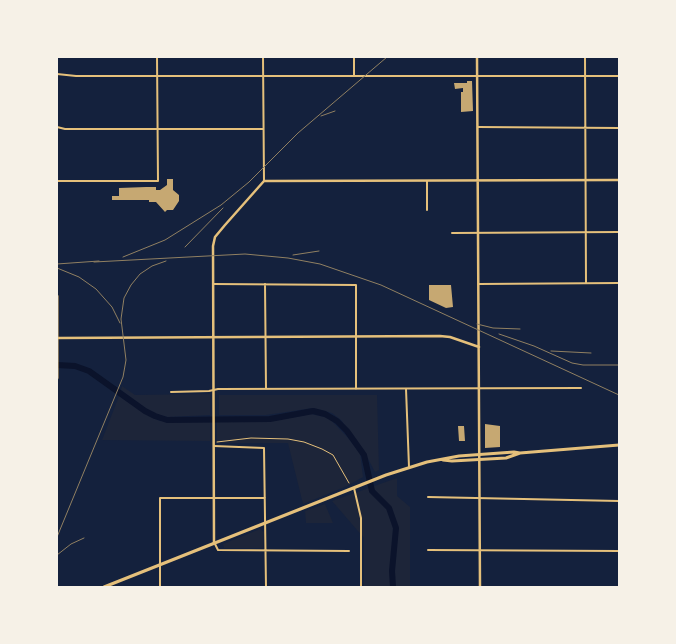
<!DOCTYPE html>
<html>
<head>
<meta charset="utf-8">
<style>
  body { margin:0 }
  #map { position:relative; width:676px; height:644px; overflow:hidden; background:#14213d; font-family:"Fira Sans Condensed",sans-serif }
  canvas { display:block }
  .frame { position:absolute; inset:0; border:58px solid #f6f1e7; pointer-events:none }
</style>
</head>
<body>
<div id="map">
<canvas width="676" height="644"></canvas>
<div class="frame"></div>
</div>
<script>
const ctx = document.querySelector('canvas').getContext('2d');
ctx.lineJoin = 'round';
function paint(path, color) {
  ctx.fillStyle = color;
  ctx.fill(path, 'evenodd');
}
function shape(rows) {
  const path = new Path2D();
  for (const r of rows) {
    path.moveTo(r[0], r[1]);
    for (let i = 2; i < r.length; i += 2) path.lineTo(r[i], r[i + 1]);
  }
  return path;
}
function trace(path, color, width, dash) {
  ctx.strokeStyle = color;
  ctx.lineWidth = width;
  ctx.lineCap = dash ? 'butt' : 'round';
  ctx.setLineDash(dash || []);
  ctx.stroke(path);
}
paint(shape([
  [122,386,135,395,210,394,210,415,168,417,152,413,121,390],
  [219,395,377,395,379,470,375,472,365,453,341,420,332,413,313,408,266,415,219,415],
  [119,396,151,417,160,421,210,420,210,441,102,440],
  [311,414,329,418,348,438,360,453,363,477,347,486,303,504,288,443,217,443,217,421,272,421],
  [397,478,397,496,410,507,410,587,364,587,364,538,332,501],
  [325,504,333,523,306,523,305,511],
  [260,529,264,532,263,548,224,548,223,544]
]), '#1d2539');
trace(shape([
  [57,365,75,366,89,371,145,411,155,416,167,420,270,419,313,411,325,414,337,421,347,431,364,455,372,491,389,508,396,528,392,571,393,587]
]), '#0b132b', 6);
paint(shape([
  [467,81,472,81,473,111,461,112,461,92,463,92,463,88,455,89,454,83,467,83],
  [167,179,173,179,173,190,179,195,179,201,173,210,167,210,165,212,156,202,149,202,149,200,112,200,112,196,119,196,119,188,146,187,156,187,156,190,160,190,167,185],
  [429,285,451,285,453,307,446,308,429,300],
  [485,424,500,426,500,447,485,448],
  [458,426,464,426,465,441,459,441]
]), '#c6a872');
trace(shape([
  [217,442,251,438,288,439,304,442,322,449,333,455,349,483]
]), '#e5c07b', 1);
trace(shape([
  [263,57,264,181],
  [585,57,586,283],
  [57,74,76,76,619,76],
  [354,75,354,57],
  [57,127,65,129,263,129],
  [478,127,619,128],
  [57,181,158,181,157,57],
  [427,181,427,210],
  [452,233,619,232],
  [213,284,356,285,356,389],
  [265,284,266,389],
  [479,284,619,283],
  [406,389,409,467],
  [171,392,209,391,218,389,581,388],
  [214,446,264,448,266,587],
  [354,488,361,518,361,587],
  [428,497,619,501],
  [215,544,218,550,349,551],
  [428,550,619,551],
  [160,587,160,498,265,498]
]), '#e5c07b', 2);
trace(shape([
  [477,57,480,587],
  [57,338,440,336,450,337,479,347],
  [214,543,213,246,215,237,225,225,264,181,619,180]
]), '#e5c07b', 2.5);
trace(shape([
  [57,296,57,378],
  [443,460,452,461,506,458,520,453],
  [104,587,386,475,427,462,459,456,514,452,520,453,619,445]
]), '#e5c07b', 3);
trace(shape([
  [321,116,335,111],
  [185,247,223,208],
  [293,255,319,251],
  [123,257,165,240,221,205,249,182,298,133,387,57],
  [94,262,245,254,288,258,320,264,381,285,619,395],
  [57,264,99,261],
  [57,268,79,277,96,289,112,307,120,323],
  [477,324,493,328,520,329],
  [499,334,534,346,572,363,583,365,619,365],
  [551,351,591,353],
  [57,537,123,377,126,360,121,319,124,298,131,285,140,274,152,266,166,261],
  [57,555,71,544,84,538]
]), '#918062', 1);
</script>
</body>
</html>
